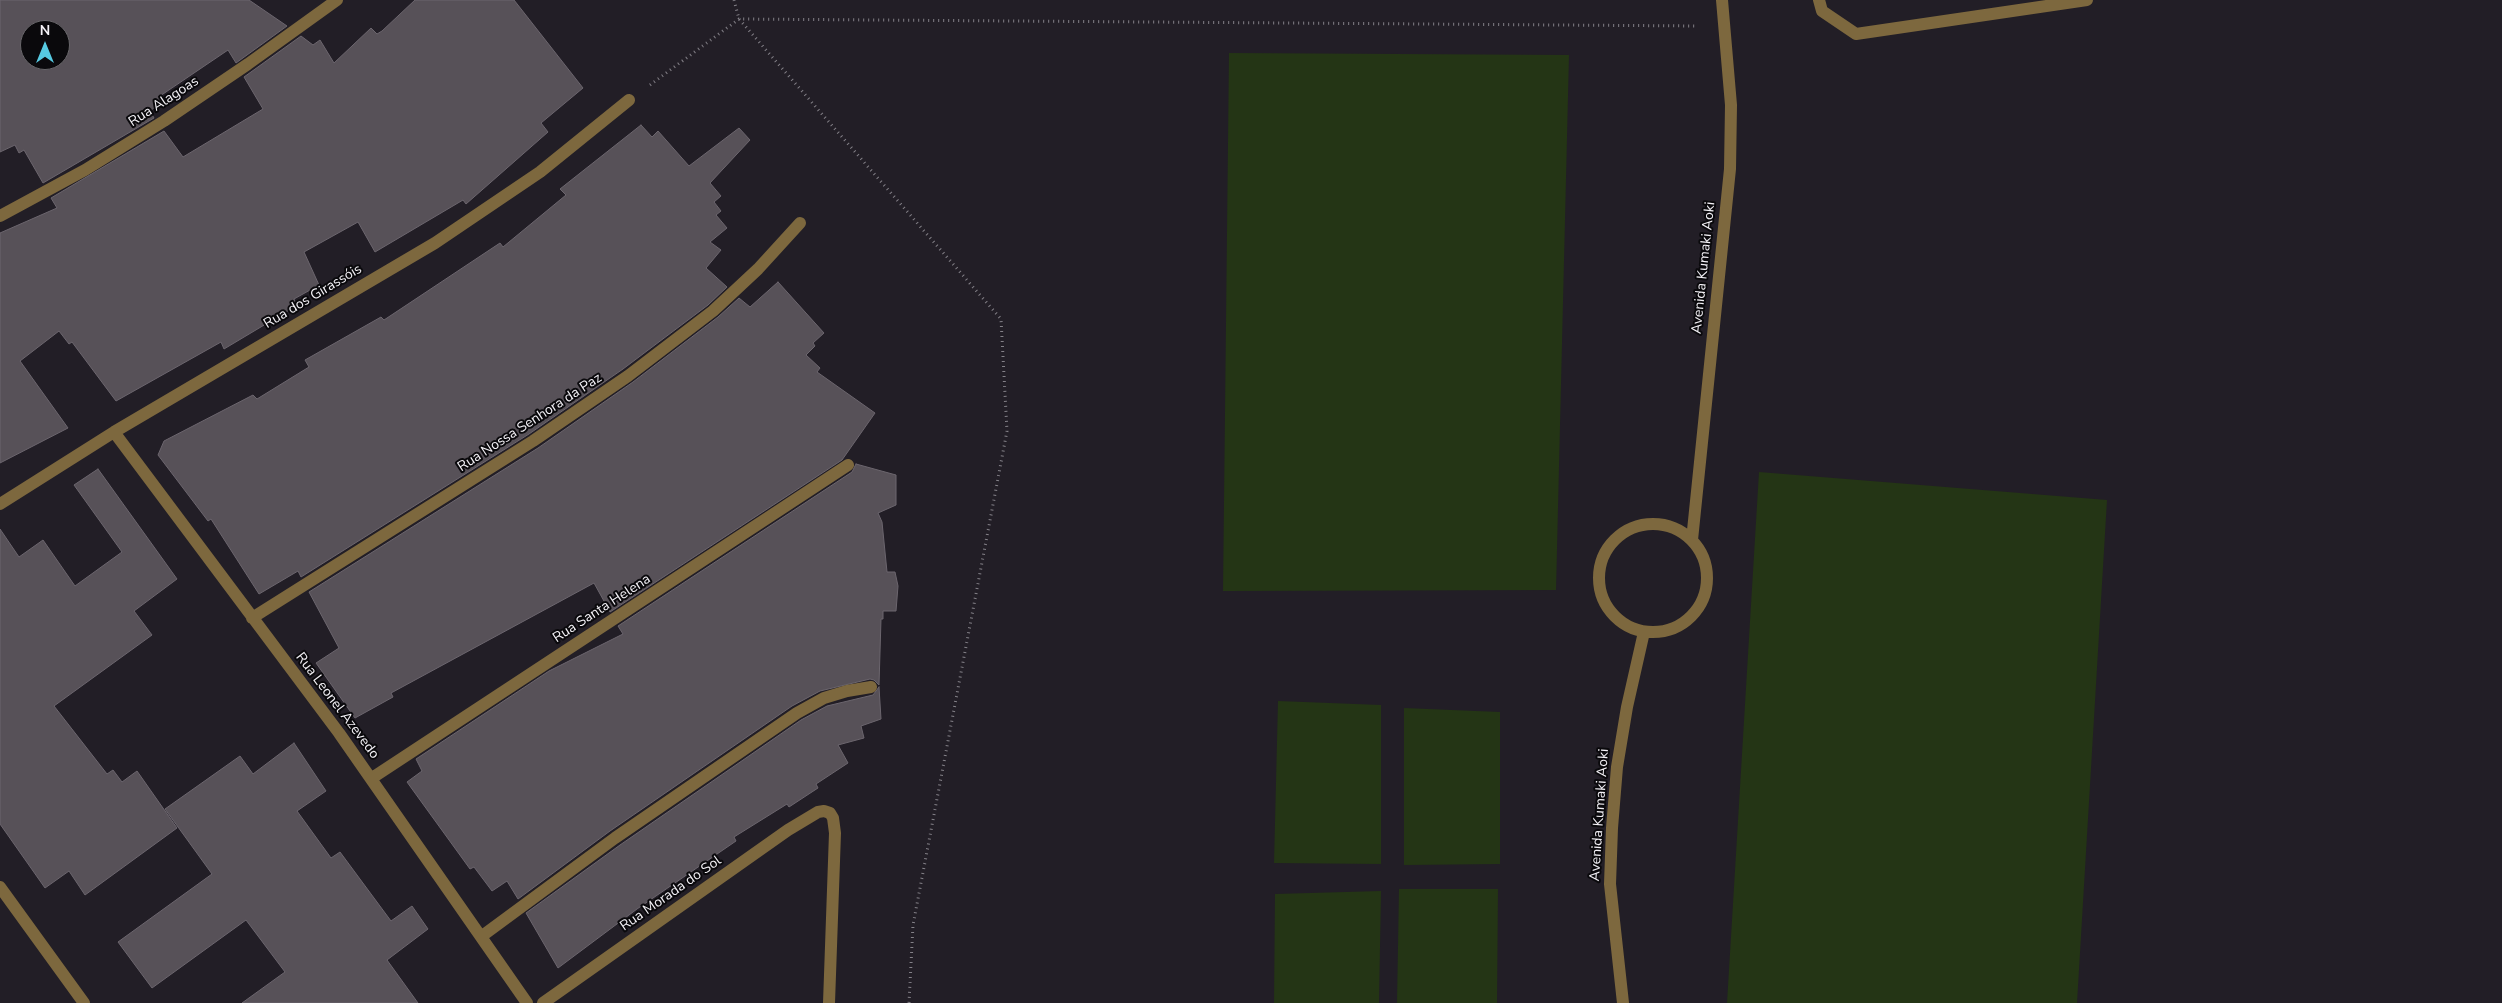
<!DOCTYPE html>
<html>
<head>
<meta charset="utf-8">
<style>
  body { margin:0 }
  #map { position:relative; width:2502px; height:1003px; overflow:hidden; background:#221e26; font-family:"Nunito Sans",sans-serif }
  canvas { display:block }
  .north { position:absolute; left:20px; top:20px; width:50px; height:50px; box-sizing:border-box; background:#0a090c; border:1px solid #68666a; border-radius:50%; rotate:0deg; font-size:14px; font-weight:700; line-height:20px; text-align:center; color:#f4f2f7 }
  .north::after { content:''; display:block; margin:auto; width:18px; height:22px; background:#56c9e1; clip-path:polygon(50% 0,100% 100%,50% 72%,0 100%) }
</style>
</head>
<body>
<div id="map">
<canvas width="2502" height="1003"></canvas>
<div class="north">N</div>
</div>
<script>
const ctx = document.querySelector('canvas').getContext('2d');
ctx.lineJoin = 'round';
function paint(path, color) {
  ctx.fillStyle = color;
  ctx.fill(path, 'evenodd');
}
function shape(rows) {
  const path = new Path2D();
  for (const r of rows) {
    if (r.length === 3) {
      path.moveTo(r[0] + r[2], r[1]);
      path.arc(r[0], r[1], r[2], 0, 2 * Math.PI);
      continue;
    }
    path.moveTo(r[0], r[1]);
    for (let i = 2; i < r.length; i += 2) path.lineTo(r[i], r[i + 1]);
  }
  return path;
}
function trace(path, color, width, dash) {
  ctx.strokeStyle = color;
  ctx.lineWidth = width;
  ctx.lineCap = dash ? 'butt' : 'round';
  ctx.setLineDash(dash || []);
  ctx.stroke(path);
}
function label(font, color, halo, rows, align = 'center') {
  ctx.font = font + ' "Nunito Sans",sans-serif';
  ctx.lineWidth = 4;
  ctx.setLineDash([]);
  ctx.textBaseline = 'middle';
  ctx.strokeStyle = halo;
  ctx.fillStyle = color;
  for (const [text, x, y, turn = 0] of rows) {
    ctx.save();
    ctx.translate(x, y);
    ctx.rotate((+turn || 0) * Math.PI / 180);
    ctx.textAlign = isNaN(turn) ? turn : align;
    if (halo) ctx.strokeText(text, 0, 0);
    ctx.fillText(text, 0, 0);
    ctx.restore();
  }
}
paint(shape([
  [1229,53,1569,55,1556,590,1223,591],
  [1759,472,2107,500,2077,1003,1727,1003],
  [1278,701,1381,705,1381,864,1274,863],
  [1404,708,1500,712,1500,864,1404,865],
  [1399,889,1498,889,1497,1003,1397,1003],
  [1381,891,1379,1003,1274,1003,1275,894]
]), '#243515');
const building = shape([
  [0,0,249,0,287,26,236,63,228,50,160,96,164,100,150,111,154,118,43,183,24,150,19,153,15,145,0,152,0,0],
  [30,30,60,30,60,60,30,60,30,30],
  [415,0,514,0,583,88,541,123,548,132,466,204,463,200,375,252,358,222,304,252,319,285,294,299,296,306,224,349,221,342,116,401,72,342,69,344,59,331,20,361,68,428,0,463,0,233,57,208,51,198,164,131,183,157,263,109,244,77,301,36,313,45,320,40,334,63,371,28,377,34,382,31,415,0],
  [641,125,652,137,658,131,689,166,739,128,750,140,710,183,721,196,714,202,721,211,716,215,727,228,710,242,721,250,706,268,727,287,708,305,623,369,529,434,301,577,298,571,259,594,211,519,208,521,158,455,164,441,253,395,257,399,309,367,305,360,381,317,384,320,500,243,503,247,566,195,560,189,641,125],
  [778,282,824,333,813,343,815,346,806,355,820,368,817,372,875,413,842,460,610,612,594,583,391,693,393,697,355,718,316,663,339,648,309,592,538,448,633,382,718,317,739,298,750,307,778,282],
  [856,464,896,475,896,505,878,513,882,522,887,572,895,572,898,586,896,611,883,611,883,619,881,619,879,685,874,680,870,679,820,691,792,706,610,831,518,899,507,881,492,891,474,867,470,869,407,782,422,771,416,759,549,671,623,634,618,626,852,472,856,464],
  [98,469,177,579,134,611,152,635,54,706,107,774,113,770,122,782,137,771,177,828,85,895,69,871,45,888,0,824,0,529,19,557,43,540,75,586,122,552,74,485,98,469],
  [879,687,881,719,861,726,864,738,838,745,848,763,816,784,818,788,789,807,787,804,734,837,736,841,637,909,558,968,526,913,620,845,801,720,827,706,873,695,879,687],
  [294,743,326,791,297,811,331,858,340,852,391,921,412,906,428,929,387,960,418,1003,242,1003,285,972,246,920,152,988,118,942,212,874,165,809,240,756,253,774,294,743]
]);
paint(building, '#575158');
trace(building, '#6c666e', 1);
trace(shape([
  [734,0,739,19,1001,319,1007,431,913,925,909,1003],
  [650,85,739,19,1697,26]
]), '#848188', 3, [1, 4]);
trace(shape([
  [1819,0,1822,11,1856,34,2087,0],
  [0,216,85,170,164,121,248,64,337,0],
  [114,432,339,733,527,1003],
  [0,504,114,432,435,243,540,172,629,100],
  [1653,578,54],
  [1692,540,1730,169,1731,105,1722,0],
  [252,618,533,441,628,376,713,311,758,269,800,223],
  [372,778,848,465],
  [0,887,84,1003],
  [482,936,615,838,797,713,824,698,847,691,871,687],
  [543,1003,788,830,818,812,824,811,830,813,833,818,835,833,829,1003],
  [1623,1003,1610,884,1612,828,1617,767,1627,707,1644,632]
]), '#7d683e', 12);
label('14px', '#f4f2f7', '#0a090c', [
  ["Rua Alagoas",164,102,-33],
  ["Avenida Kumaki Aoki",1704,268,-84],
  ["Rua dos Girassóis",313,297,-31],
  ["Rua Nossa Senhora da Paz",530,423,-33],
  ["Rua Santa Helena",602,609,-33],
  ["Rua Leonel Azevedo",337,706,53],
  ["Avenida Kumaki Aoki",1600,815,-86],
  ["Rua Morada do Sol",671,894,-35]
]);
</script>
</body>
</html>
